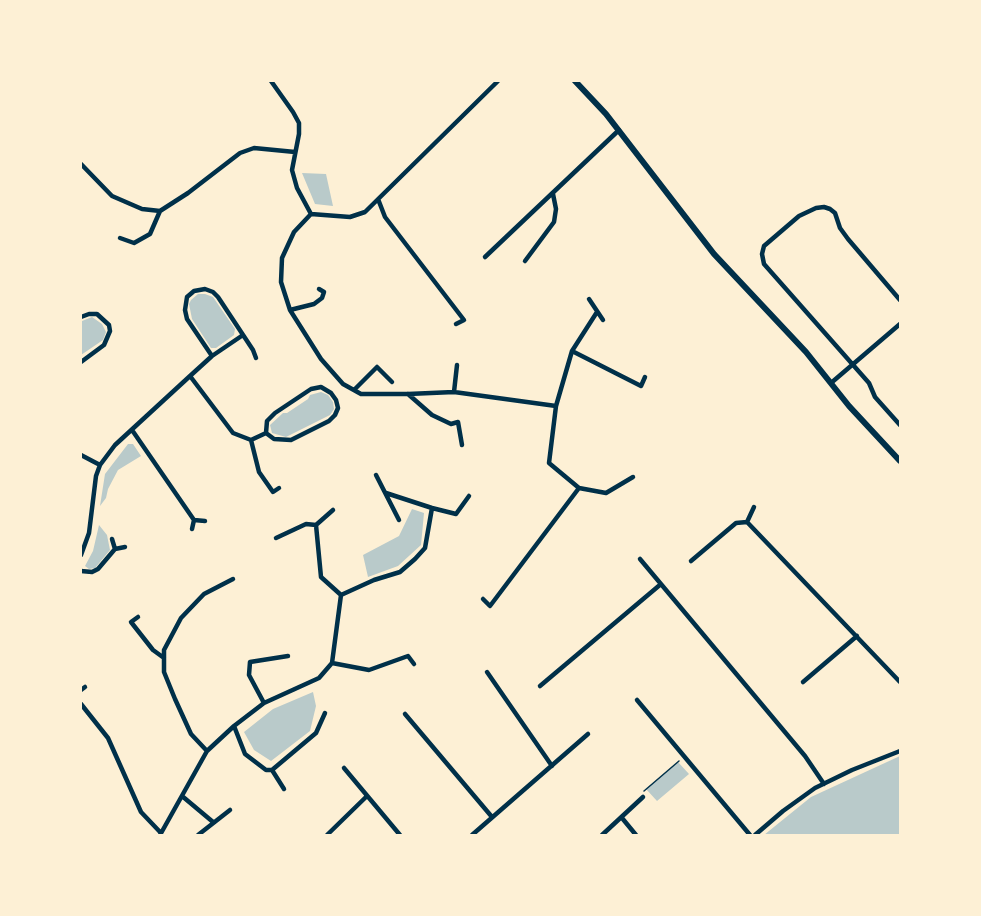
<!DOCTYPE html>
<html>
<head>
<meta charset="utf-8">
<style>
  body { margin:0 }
  #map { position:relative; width:981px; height:916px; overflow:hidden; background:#fdf0d5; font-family:"Sofia Sans Condensed",sans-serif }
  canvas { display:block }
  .frame { position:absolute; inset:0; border:82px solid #fdf0d5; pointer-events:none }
</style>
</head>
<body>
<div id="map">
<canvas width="981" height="916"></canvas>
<div class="frame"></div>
</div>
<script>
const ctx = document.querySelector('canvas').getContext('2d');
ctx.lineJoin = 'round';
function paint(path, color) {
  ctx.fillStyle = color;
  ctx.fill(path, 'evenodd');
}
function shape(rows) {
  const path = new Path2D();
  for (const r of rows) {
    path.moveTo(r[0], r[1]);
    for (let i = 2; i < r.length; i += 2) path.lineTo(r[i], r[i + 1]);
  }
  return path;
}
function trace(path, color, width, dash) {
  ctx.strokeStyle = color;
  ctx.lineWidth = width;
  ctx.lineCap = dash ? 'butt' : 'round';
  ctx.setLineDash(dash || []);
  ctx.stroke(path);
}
paint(shape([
  [302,173,326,174,333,206,315,204],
  [198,294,205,294,213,297,235,329,234,335,216,348,211,348,192,319,189,304,191,300],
  [92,317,102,324,106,332,103,340,81,355,81,323,82,321],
  [321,392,328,395,333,402,334,409,330,415,286,437,272,433,270,425,283,413,287,413,308,399,310,395],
  [128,444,133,444,141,456,118,470,108,489,106,498,100,506,105,474],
  [412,509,424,513,421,545,398,566,368,577,363,555,399,536],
  [99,525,107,535,110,550,95,568,89,569,85,566,93,551],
  [313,692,316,706,310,731,271,761,254,750,244,732,273,709],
  [900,756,900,835,764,835,811,797],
  [678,762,689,774,657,801,646,789]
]), '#b9caca');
trace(shape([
  [644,791,679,761]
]), '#003049', 1.5);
trace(shape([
  [271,81,293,112,299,123,299,134,292,170,297,188,311,214],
  [498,81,365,212,350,217,311,214,294,232,282,258,281,282,290,310,321,359,343,384,361,394,408,394,454,392,556,406],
  [81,164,112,196,142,209,160,211],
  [378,199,385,217,464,320,456,324],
  [120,238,134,243,150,234,160,211,188,193,240,153,254,148,295,152],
  [485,257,619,130],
  [525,261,554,222,556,209,553,194],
  [589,299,603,320],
  [900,300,848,239,840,228,835,213,830,209,824,207,816,208,799,216,764,246,762,254,764,264,869,383,875,397,900,425],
  [290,310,314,304,322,298,324,292,319,289],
  [597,312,572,351,556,406,549,463,579,488,606,493,633,477],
  [81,317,89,314,97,314,109,325,110,331,104,345,81,362],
  [572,351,641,386,645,377],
  [212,356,187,319,185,310,187,297,194,291,205,289,213,292,218,297,253,350,256,358],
  [190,376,233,433,251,440,266,433,274,439,291,440,329,421,335,415,338,408,336,400,331,393,321,387,311,389,275,413,267,421,266,433],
  [831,383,900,324],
  [354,390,377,367,392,382],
  [454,392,457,365],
  [408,394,432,415,451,424,458,422,462,445],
  [132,430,194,520,192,529],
  [251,440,259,472,273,492,279,488],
  [81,455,100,465],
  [376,475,399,520],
  [386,493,432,508,456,514,469,496],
  [194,520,205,521],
  [747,522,900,682],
  [316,525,321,577,341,595],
  [316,525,333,510],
  [276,538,306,524,316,525],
  [115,549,125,547],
  [81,555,89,533,96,476,100,465,115,445,190,376,212,356,243,335],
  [640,559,805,756,824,784],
  [691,561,736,523,747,522,754,507],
  [81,571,92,572,98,569,115,549,112,539],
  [341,595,374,580,400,572,415,559,425,548,432,508],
  [483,599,490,606,579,488],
  [138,617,131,622,153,650,164,658],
  [332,663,369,670,408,656,414,664],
  [487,672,552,766],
  [803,682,857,636],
  [540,686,661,584],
  [81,690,85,687],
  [637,700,750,835],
  [264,703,249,675,250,662,288,656],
  [81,704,108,738,141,812,161,833],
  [405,714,492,817],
  [234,726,245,754,266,770,272,770,316,733,325,713],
  [207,751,191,734,175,699,164,672,164,650,181,618,204,594,233,579],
  [344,768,400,835],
  [272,770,284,789],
  [182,796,213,822],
  [622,818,636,835],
  [160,835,207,751,234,726,264,703,319,678,332,663,341,595],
  [198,835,230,810],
  [327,835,367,796],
  [472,835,588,734],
  [602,835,643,797],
  [755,835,783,811,815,788,852,770,900,751]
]), '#003049', 4.5);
trace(shape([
  [575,81,606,114,714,254,806,352,849,406,900,461]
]), '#003049', 6);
</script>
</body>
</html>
